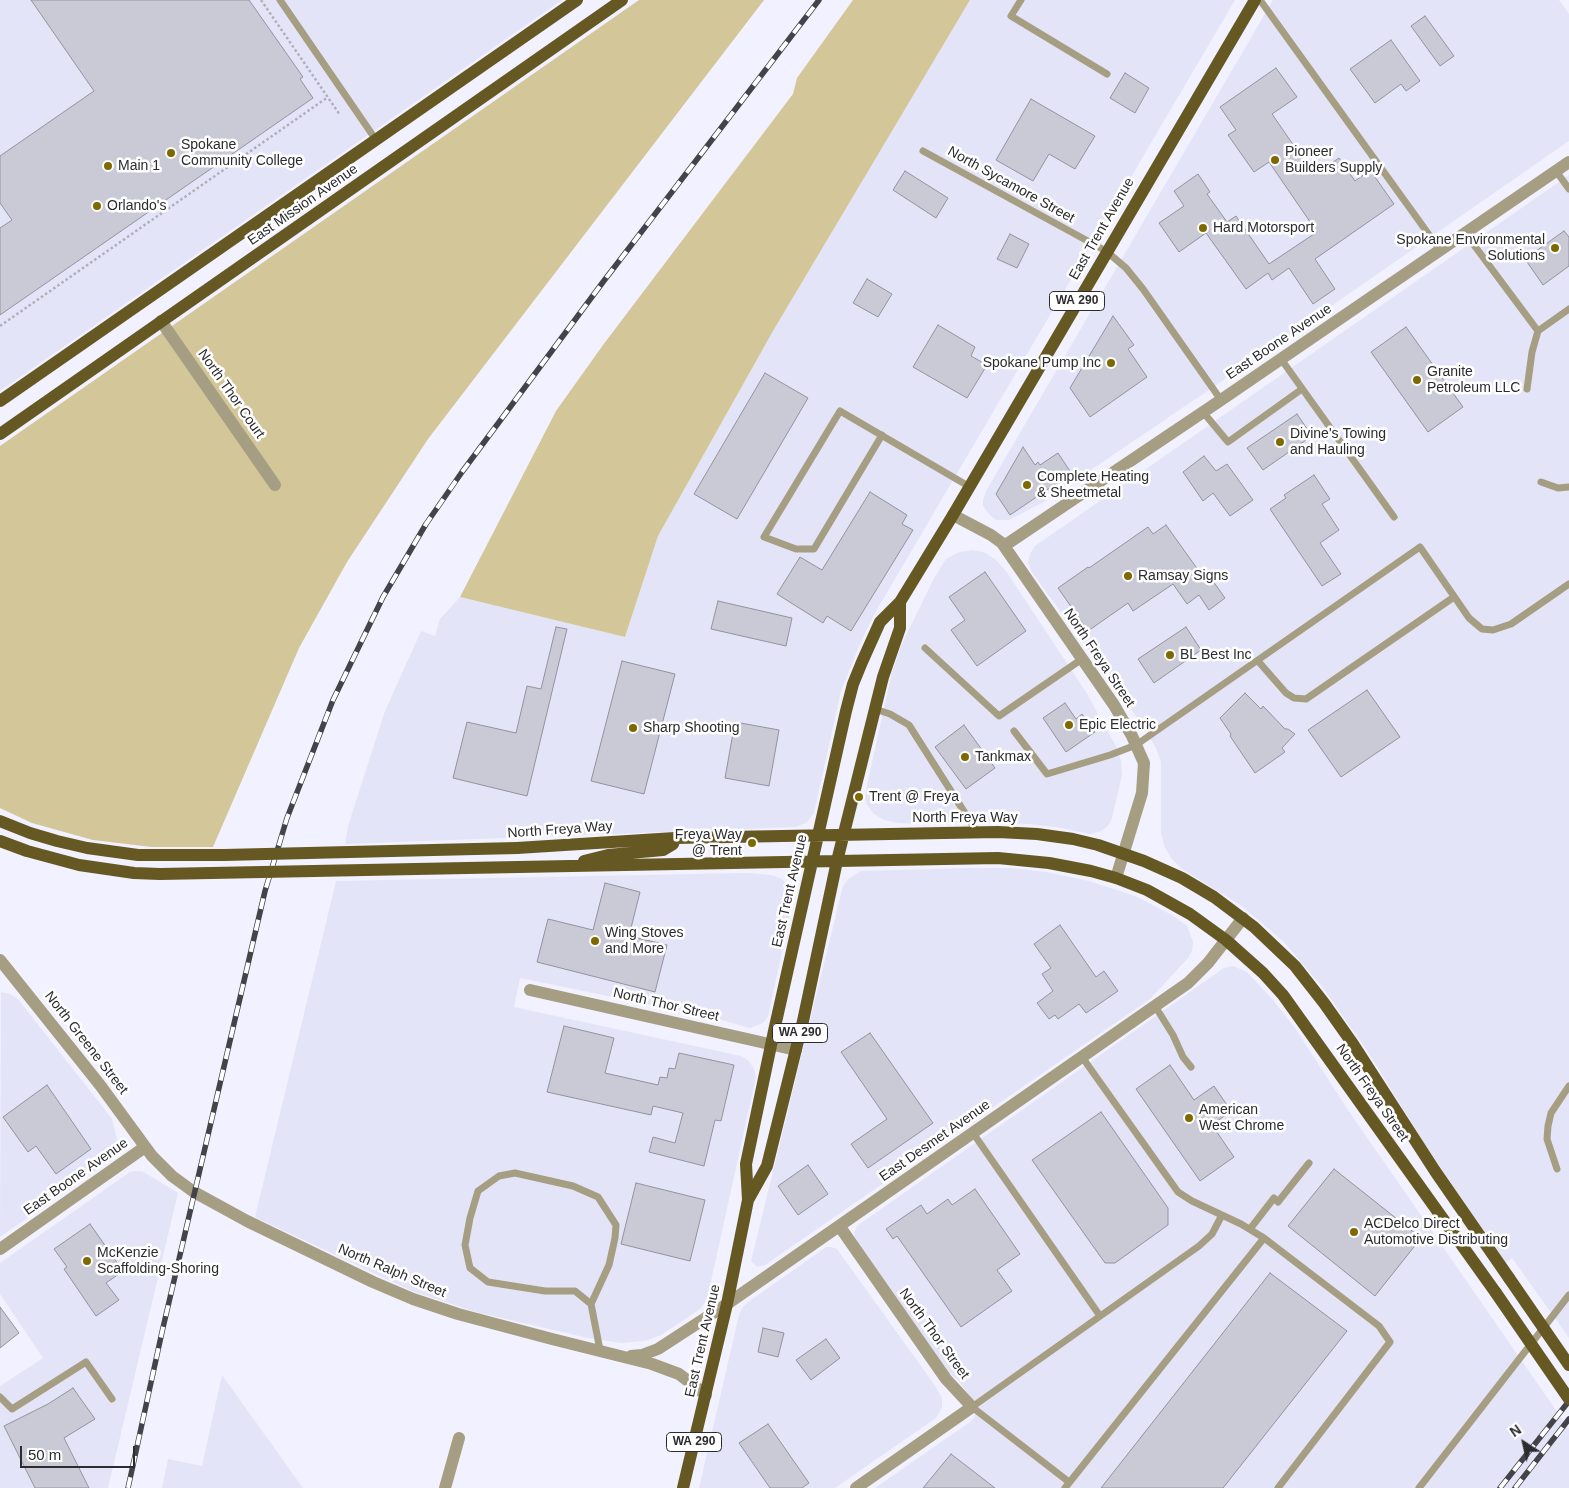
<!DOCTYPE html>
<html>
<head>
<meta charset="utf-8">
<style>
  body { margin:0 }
  #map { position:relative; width:1569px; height:1488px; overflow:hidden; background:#f1f1ff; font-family:Arial,sans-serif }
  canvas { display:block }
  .north { position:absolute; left:1499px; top:1418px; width:50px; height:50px; -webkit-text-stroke:4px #fff; paint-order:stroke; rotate:325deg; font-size:14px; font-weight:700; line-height:20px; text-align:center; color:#2b2b30 }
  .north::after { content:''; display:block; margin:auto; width:18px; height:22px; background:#2b2b30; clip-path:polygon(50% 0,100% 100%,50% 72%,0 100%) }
  .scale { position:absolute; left:20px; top:1446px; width:115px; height:22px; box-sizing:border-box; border:2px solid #2b2b30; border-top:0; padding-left:6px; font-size:15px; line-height:18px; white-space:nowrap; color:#2b2b30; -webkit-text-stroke:4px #fff; paint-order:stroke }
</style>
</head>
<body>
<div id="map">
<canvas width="1569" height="1488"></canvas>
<div class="north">N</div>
<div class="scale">50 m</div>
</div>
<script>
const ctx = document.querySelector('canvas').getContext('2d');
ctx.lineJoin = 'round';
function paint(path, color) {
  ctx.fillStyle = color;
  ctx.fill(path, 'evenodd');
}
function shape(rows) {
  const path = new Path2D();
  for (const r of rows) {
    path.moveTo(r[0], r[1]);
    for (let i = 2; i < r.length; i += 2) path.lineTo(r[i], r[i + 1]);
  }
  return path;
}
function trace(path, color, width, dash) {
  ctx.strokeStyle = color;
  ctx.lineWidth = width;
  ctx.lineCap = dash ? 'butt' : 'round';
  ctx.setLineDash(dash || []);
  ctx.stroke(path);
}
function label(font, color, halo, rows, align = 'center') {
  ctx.font = font + ' Arial,sans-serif';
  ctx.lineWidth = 5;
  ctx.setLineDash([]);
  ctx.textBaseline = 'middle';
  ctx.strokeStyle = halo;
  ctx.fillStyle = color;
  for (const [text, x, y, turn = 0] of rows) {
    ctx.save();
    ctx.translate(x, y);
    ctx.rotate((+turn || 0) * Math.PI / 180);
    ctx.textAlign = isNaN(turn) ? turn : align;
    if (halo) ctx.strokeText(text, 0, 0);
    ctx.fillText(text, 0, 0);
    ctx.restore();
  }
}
paint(shape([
  [0,0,562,0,0,391],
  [970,0,1235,0,875,613,862,639,841,691,814,813,806,823,796,827,345,844,348,826,385,711,421,631,435,636,440,619,460,597,625,637,658,536,773,331],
  [1273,0,1559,0,1569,14,1569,141,1271,348,1042,503,1009,520,996,520,990,515,983,506,983,500,986,491],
  [1569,175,1569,1338,1512,1258,1506,1263,1426,1146,1368,1052,1323,988,1284,942,1239,904,1182,869,1171,858,1164,846,1161,832,1161,762,1156,748,1141,723,1031,571,1028,562,1030,554,1035,546],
  [973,550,986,553,996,560,1006,571,1086,692,1117,748,1121,761,1122,775,1112,818,1108,826,1101,831,1090,834,1056,827,1028,824,982,822,920,824,898,823,884,820,874,814,867,805,865,798,866,790,892,672,901,646,934,578,946,559,959,552],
  [973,868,1012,868,1046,872,1089,881,1135,896,1172,915,1187,926,1193,942,1192,951,1188,958,1150,999,765,1265,757,1267,751,1261,843,886,848,879,861,871],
  [747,873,771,875,782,879,788,885,792,893,793,901,768,1017,763,1023,750,1028,711,1017,520,978,514,1007,741,1056,749,1061,754,1069,756,1077,708,1295,705,1302,700,1309,661,1335,645,1341,621,1343,588,1338,476,1312,412,1291,255,1217,336,881],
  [1233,966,1247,972,1274,1001,1295,1028,1348,1110,1569,1429,1569,1488,875,1488,970,1422,974,1418,976,1412,974,1403,959,1381,948,1372,857,1243,854,1233,857,1226,1224,968],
  [1,992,10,994,18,999,112,1119,118,1143,118,1150,115,1157,0,1237],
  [136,1171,142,1171,178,1193,108,1488,0,1488,0,1386,43,1358,0,1294,0,1263,130,1172],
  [826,1247,831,1247,837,1249,936,1387,942,1398,942,1408,936,1418,835,1488,699,1488,739,1315,742,1308,747,1303],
  [222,1375,303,1488,162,1488,168,1459,202,1466]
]), '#e4e4f8');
paint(shape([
  [639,0,764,0,428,439,347,562,299,648,213,847,152,847,93,840,32,823,0,808,0,446],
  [853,0,970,0,773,331,658,536,625,637,460,597,556,411,603,345,793,94,797,78]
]), '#d3c698');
const building = shape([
  [31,0,249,0,303,77,300,79,313,98,0,315,0,228,12,220,0,203,0,156,94,91,31,0],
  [1425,16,1454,56,1440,66,1411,26,1425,16],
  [1391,40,1420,81,1406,91,1401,84,1375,103,1350,69,1391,40],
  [1276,68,1297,97,1272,114,1314,175,1339,158,1355,181,1370,170,1394,204,1315,259,1335,289,1313,304,1289,268,1272,280,1268,273,1246,289,1206,233,1179,252,1159,223,1184,206,1174,191,1198,174,1210,192,1207,194,1227,222,1236,216,1269,264,1317,232,1269,162,1254,172,1228,135,1236,130,1220,107,1276,68],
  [1125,73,1149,88,1135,113,1110,98,1125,73],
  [1031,99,1095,136,1075,169,1049,154,1033,181,996,160,1031,99],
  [905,171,948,198,936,218,893,190,905,171],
  [1564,231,1569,237,1569,266,1543,285,1525,259,1564,231],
  [1010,234,1029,244,1017,268,997,259,1010,234],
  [867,279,892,294,878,317,853,303,867,279],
  [1113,316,1134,345,1128,349,1147,377,1090,417,1070,388,1113,316],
  [938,325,975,347,971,356,987,365,967,398,913,367,938,325],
  [1406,327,1463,407,1428,432,1371,352,1406,327],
  [765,373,808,398,737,519,694,494,765,373],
  [1297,414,1312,436,1263,470,1247,448,1297,414],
  [1023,447,1035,465,1038,462,1040,465,1058,453,1070,471,1065,475,1066,477,1010,515,996,494,1023,447],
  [1204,456,1216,471,1227,464,1253,500,1230,516,1213,493,1203,501,1183,472,1204,456],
  [1314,475,1330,499,1322,504,1339,530,1320,543,1341,574,1322,586,1270,509,1286,498,1284,495,1314,475],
  [870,492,907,515,902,524,913,530,851,631,827,616,823,623,777,594,800,557,822,570,870,492],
  [1166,525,1206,581,1210,577,1225,598,1209,610,1199,595,1187,604,1173,584,1133,611,1128,603,1088,631,1058,588,1088,567,1089,568,1148,527,1153,534,1166,525],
  [985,572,1026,631,977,666,951,630,965,620,949,597,985,572],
  [718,601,792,618,786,646,711,629,718,601],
  [556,627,567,629,527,796,453,778,467,722,516,733,527,686,541,689,556,627],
  [1186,627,1201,650,1154,683,1138,659,1186,627],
  [622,661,675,674,644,794,591,781,622,661],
  [1367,690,1400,737,1341,777,1308,730,1367,690],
  [1245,693,1261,709,1263,706,1285,729,1288,729,1295,734,1282,748,1285,752,1255,773,1230,736,1231,734,1220,718,1245,693],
  [1065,703,1076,719,1082,714,1095,732,1066,752,1043,718,1065,703],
  [735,722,779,730,769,786,725,778,735,722],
  [964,725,995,768,966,789,935,747,964,725],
  [605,883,640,892,629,936,667,945,655,992,537,962,548,919,593,930,605,883],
  [1060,925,1096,977,1104,971,1118,991,1086,1013,1079,1004,1058,1019,1055,1015,1049,1019,1037,1003,1053,991,1042,974,1051,968,1034,944,1060,925],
  [564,1026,614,1038,605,1073,658,1085,660,1077,667,1078,669,1068,675,1069,679,1053,734,1065,721,1121,715,1120,704,1166,649,1152,653,1137,675,1143,683,1113,653,1106,651,1115,547,1092,564,1026],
  [870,1033,933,1123,868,1168,851,1144,887,1119,841,1052,870,1033],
  [1170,1065,1194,1100,1214,1086,1231,1111,1212,1125,1234,1157,1200,1181,1136,1089,1170,1065],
  [47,1085,91,1149,56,1174,36,1146,28,1152,3,1117,47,1085],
  [1101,1112,1168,1208,1168,1225,1115,1263,1105,1263,1032,1160,1101,1112],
  [808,1165,828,1194,798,1215,778,1186,808,1165],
  [1334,1169,1421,1238,1375,1296,1288,1226,1334,1169],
  [636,1183,705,1200,690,1261,621,1244,636,1183],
  [975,1189,1020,1254,997,1270,1012,1291,961,1327,897,1236,893,1239,886,1229,921,1205,927,1214,948,1199,952,1205,975,1189],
  [90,1224,123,1271,106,1283,119,1300,96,1316,64,1269,67,1267,54,1249,90,1224],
  [1270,1273,1347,1331,1223,1488,1101,1488,1270,1273],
  [0,1307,19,1333,0,1348,0,1307],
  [763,1328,784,1333,778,1357,758,1352,763,1328],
  [826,1339,840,1358,811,1380,796,1360,826,1339],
  [73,1388,95,1419,64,1438,89,1488,35,1488,4,1426,48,1404,73,1388],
  [768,1424,809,1483,802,1488,770,1488,739,1443,768,1424],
  [951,1454,995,1488,923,1488,951,1454]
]);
paint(building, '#cacad7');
trace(building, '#9393a0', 1);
trace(shape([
  [261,0,340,115],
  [0,326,328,97]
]), '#afafba', 2.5, [2.5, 2.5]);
trace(shape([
  [280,0,376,140],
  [1021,0,1011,16,1107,74],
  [1260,0,1440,250],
  [923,151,1106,251,1126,268,1143,289,1221,400],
  [1556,171,1569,189],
  [1465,233,1538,331,1569,309],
  [1281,359,1394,517],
  [1527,389,1532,352,1538,331],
  [1203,412,1228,442,1302,389],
  [882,435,814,549,796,549,764,537,840,411,970,487],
  [1541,482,1558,488,1569,487],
  [925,648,999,716,1082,659],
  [1258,661,1286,693,1294,698,1306,699,1454,597],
  [875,709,890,714,909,725,977,832],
  [1014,731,1047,774,1110,755,1136,745,1420,547,1469,618,1482,629,1493,630,1511,624,1569,584],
  [1155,1006,1173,1035,1183,1057,1191,1067],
  [1082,1057,1178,1192,1192,1201,1241,1224,1264,1238,1379,1326,1390,1342,1278,1488],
  [973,1133,1100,1316],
  [1557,1169,1547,1139,1548,1126,1551,1113,1569,1086],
  [1250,1229,1274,1198,1278,1202,1309,1163],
  [591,1304,575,1291,545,1291,488,1282,470,1268,465,1245,470,1218,478,1191,499,1176,515,1173,573,1186,598,1197,616,1225,615,1238,609,1265,591,1304,600,1350],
  [0,1397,12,1409,86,1362,112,1399],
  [1069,1482,972,1407,1199,1246,1212,1234,1222,1215],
  [1065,1488,1264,1238],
  [1419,1488,1569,1295]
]), '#a59e82', 7);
trace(shape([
  [161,321,275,485],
  [953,515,991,535,1002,543,1114,705,1132,736,1144,763,1142,793,1116,878],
  [1004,546,1221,400,1569,162],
  [0,960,100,1085,152,1156,172,1176,194,1192,247,1221,373,1282,413,1299,458,1314,552,1339,652,1364,679,1374,706,1395],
  [530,990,796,1050],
  [840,1227,946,1379,972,1407,856,1488],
  [0,1249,145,1147],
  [631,1356,642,1355,658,1349,727,1304,1188,983,1208,963,1243,918],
  [445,1488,459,1438]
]), '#a59e82', 12);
trace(shape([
  [0,401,577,0],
  [0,434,622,0],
  [517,848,675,838,998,832,1037,834,1073,839,1098,845,1144,861,1182,878,1214,897,1254,927,1295,966,1324,1003,1353,1044,1435,1171,1509,1278],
  [584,861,608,855,663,850,673,844,675,838],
  [518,867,998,858,1049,863,1091,871,1116,878,1147,890,1190,914,1226,940,1263,973,1283,995,1496,1293],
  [748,1200,767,1166,803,1021,837,861,883,677,900,628,900,602],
  [683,1488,727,1304,748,1200,746,1164,774,1031,846,711,853,684,862,662,880,622,900,602,953,515,1255,0]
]), '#655823', 12);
const rail = shape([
  [128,1488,162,1332,265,891,287,818,333,700,383,597,426,524,462,472,603,282,819,0],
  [1500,1488,1569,1401],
  [1515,1488,1569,1419]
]);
trace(rail, '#434349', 5.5);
trace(rail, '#fff', 4, [11]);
trace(shape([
  [0,821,30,833,57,841,87,848,138,855,224,855,517,848],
  [0,841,27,851,79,865,134,873,160,874,518,867],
  [1509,1278,1569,1365],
  [1496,1293,1569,1399]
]), '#655823', 12);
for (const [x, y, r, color] of [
  [171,153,5,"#7e6900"],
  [1275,160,5,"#7e6900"],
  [108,166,5,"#7e6900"],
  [97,206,5,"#7e6900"],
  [1203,228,5,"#7e6900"],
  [1555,248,5,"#7e6900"],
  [1111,363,5,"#7e6900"],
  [1417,380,5,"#7e6900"],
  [1280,442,5,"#7e6900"],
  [1027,485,5,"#7e6900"],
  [1128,576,5,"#7e6900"],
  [1170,655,5,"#7e6900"],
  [1069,725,5,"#7e6900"],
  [633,728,5,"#7e6900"],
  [965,757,5,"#7e6900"],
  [859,797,5,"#7e6900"],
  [752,843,5,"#7e6900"],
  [595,941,5,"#7e6900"],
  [1189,1118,5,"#7e6900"],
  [1354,1232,5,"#7e6900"],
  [87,1261,5,"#7e6900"]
]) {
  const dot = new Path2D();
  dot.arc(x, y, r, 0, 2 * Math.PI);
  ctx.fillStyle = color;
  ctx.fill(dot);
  trace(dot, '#fff', 2);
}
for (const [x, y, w] of [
  [1077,301,55],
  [800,1033,55],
  [694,1442,55]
]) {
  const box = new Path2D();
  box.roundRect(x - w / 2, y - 9.5, w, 19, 4);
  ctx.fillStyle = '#fff';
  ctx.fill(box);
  trace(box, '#2b2b30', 1);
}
label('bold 12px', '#2b2b30', null, [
  ["WA 290",1077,301],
  ["WA 290",800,1033],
  ["WA 290",694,1442]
]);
label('14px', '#2b2b30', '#fff', [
  ["Spokane",181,145],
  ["Community College",181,161],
  ["Pioneer",1285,152],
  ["Builders Supply",1285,168],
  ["Main 1",118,166],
  ["Orlando's",107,206],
  ["Hard Motorsport",1213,228],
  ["Spokane Environmental",1545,240,"right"],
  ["Solutions",1545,256,"right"],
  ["Spokane Pump Inc",1101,363,"right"],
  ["Granite",1427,372],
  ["Petroleum LLC",1427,388],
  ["Divine's Towing",1290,434],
  ["and Hauling",1290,450],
  ["Complete Heating",1037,477],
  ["& Sheetmetal",1037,493],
  ["Ramsay Signs",1138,576],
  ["BL Best Inc",1180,655],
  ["Epic Electric",1079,725],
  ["Sharp Shooting",643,728],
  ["Tankmax",975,757],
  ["Trent @ Freya",869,797],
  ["Freya Way",742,835,"right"],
  ["@ Trent",742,851,"right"],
  ["Wing Stoves",605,933],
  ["and More",605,949],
  ["American",1199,1110],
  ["West Chrome",1199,1126],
  ["ACDelco Direct",1364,1224],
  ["Automotive Distributing",1364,1240],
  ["McKenzie",97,1253],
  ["Scaffolding-Shoring",97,1269]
], 'left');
label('14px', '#2b2b30', '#fff', [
  ["North Sycamore Street",1011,185,29],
  ["East Mission Avenue",303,205,-35],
  ["East Trent Avenue",1102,229,-60],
  ["East Boone Avenue",1279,342,-34],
  ["North Thor Court",231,394,55],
  ["North Freya Street",1099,658,56],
  ["North Freya Way",965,818],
  ["North Freya Way",560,830,-4],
  ["East Trent Avenue",790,891,-77],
  ["North Thor Street",666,1005,13],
  ["North Greene Street",86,1043,52],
  ["North Freya Street",1372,1093,55],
  ["East Desmet Avenue",935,1141,-35],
  ["East Boone Avenue",76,1177,-35],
  ["North Ralph Street",392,1271,23],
  ["North Thor Street",934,1334,54],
  ["East Trent Avenue",703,1341,-77]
]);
</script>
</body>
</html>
